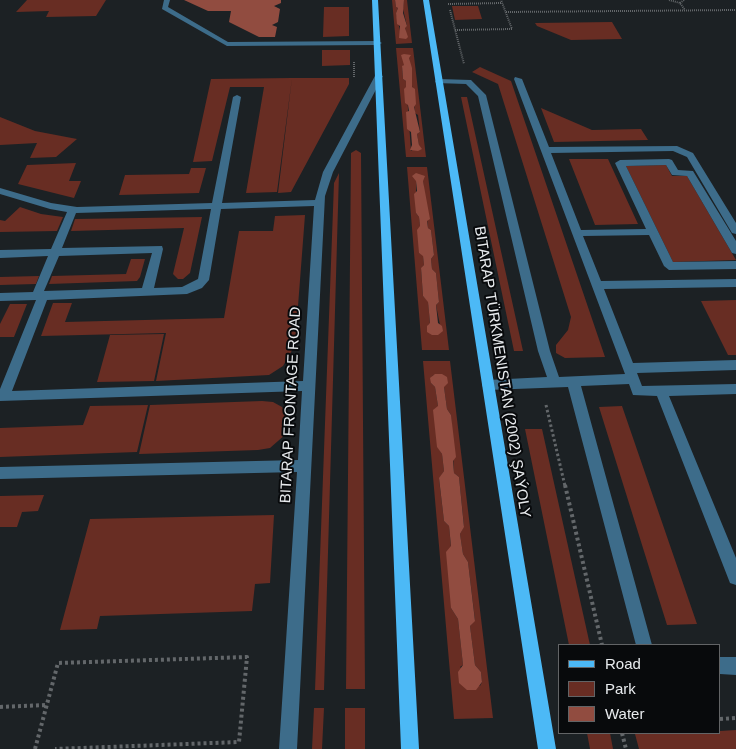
<!DOCTYPE html>
<html>
<head>
<meta charset="utf-8">
<style>
  body { margin:0 }
  #map { position:relative; width:736px; height:749px; overflow:hidden; background:#1c2124; font-family:Helvetica,sans-serif }
  canvas { display:block }
  .legend { position:absolute; left:558px; top:644px; width:162px; height:90px; box-sizing:border-box; background:#080a0c; border:1px solid #626466; margin:0; padding:6px 9px; list-style:none; font-size:15px; color:#e8ebee }
  .legend li { display:flex; align-items:center; gap:10px; height:25px }
  .legend b { width:25px; border:1px solid #626466 }
</style>
</head>
<body>
<div id="map">
<canvas width="736" height="749"></canvas>
<ul class="legend">
<li><b style="height:6px;background:#4cb9f6"></b>Road</li>
<li><b style="height:14px;background:#682d23"></b>Park</li>
<li><b style="height:14px;background:#914c40"></b>Water</li>
</ul>
</div>
<script>
const ctx = document.querySelector('canvas').getContext('2d');
ctx.lineJoin = 'round';
function paint(path, color) {
  ctx.fillStyle = color;
  ctx.fill(path, 'evenodd');
}
function shape(rows) {
  const path = new Path2D();
  for (const r of rows) {
    path.moveTo(r[0], r[1]);
    for (let i = 2; i < r.length; i += 2) path.lineTo(r[i], r[i + 1]);
  }
  return path;
}
function trace(path, color, width, dash) {
  ctx.strokeStyle = color;
  ctx.lineWidth = width;
  ctx.lineCap = dash ? 'butt' : 'round';
  ctx.setLineDash(dash || []);
  ctx.stroke(path);
}
function label(font, color, halo, rows, align = 'center') {
  ctx.font = font + ' Helvetica,sans-serif';
  ctx.lineWidth = 4;
  ctx.setLineDash([]);
  ctx.textBaseline = 'middle';
  ctx.strokeStyle = halo;
  ctx.fillStyle = color;
  for (const [text, x, y, turn = 0] of rows) {
    ctx.save();
    ctx.translate(x, y);
    ctx.rotate((+turn || 0) * Math.PI / 180);
    ctx.textAlign = isNaN(turn) ? turn : align;
    if (halo) ctx.strokeText(text, 0, 0);
    ctx.fillText(text, 0, 0);
    ctx.restore();
  }
}
paint(shape([
  [27,0,106,0,96,16,46,17,49,11,16,12],
  [392,0,395,0,396,7,398,8,396,13,401,35,406,35,405,27,407,26,403,9,404,0,407,0,412,43,396,44],
  [452,6,478,6,482,19,455,20],
  [324,7,349,7,349,36,323,37],
  [612,22,622,39,571,40,537,26,535,23],
  [396,48,413,48,426,157,406,157],
  [404,58,409,58,415,113,418,115,420,132,417,134,419,145,411,151,406,81,403,79,402,67,404,65],
  [322,50,350,50,350,65,322,66],
  [480,67,511,81,605,357,565,358,556,353,556,345,568,330,571,317,498,84,472,72],
  [292,78,349,78,349,84,291,192,278,193],
  [292,78,277,192,246,193,264,87,230,87,212,161,193,162,211,79],
  [461,97,467,97,523,351,514,351],
  [541,108,592,130,641,129,648,140,554,142],
  [0,117,35,131,77,139,56,157,30,158,37,143,0,145],
  [356,150,361,153,365,689,346,689,351,153],
  [569,159,608,159,638,224,595,225],
  [76,163,69,181,81,181,74,198,18,184,27,165],
  [666,165,672,176,687,176,736,260,673,262,626,166],
  [407,167,427,167,449,350,422,350],
  [416,181,423,181,428,228,431,230,434,255,431,259,432,269,436,273,439,302,436,305,440,325,428,325,430,324,428,301,423,296,421,269,424,265,423,255,419,253,420,226,419,217,416,213],
  [191,168,206,168,199,193,119,195,125,175,189,174],
  [339,173,324,690,315,690,334,183],
  [20,207,41,214,63,217,57,231,0,232,0,220,5,221],
  [305,215,295,345,283,366,269,375,156,381,166,333,41,336,53,303,72,303,65,322,224,318,239,231,273,231,275,216],
  [202,217,190,273,183,279,178,279,173,274,184,228,71,231,75,219],
  [131,259,145,259,140,277,137,281,49,284,52,276,126,274],
  [39,276,36,284,0,285,0,277],
  [736,300,736,355,728,355,701,301],
  [10,304,27,304,14,337,0,337,0,324],
  [164,334,154,381,97,382,110,335],
  [423,361,450,361,493,718,454,719],
  [433,375,444,387,447,409,451,415,454,473,459,477,464,526,460,534,463,554,468,562,475,620,470,626,475,665,481,672,482,682,480,686,460,667,463,665,458,619,451,608,451,547,449,526,444,521,439,479,444,471,442,454,437,446,438,406,435,387,431,383],
  [262,401,273,402,282,407,287,415,289,424,286,434,270,448,258,450,139,454,150,405],
  [148,405,137,452,0,457,0,428,83,425,90,406],
  [622,406,697,624,667,625,599,407],
  [525,429,542,429,590,645,569,645],
  [44,495,38,511,22,512,17,527,0,527,0,496],
  [274,515,270,583,255,584,252,611,100,616,97,629,60,630,90,519],
  [314,708,324,708,322,749,312,749],
  [345,708,365,708,365,749,345,749],
  [736,730,736,749,639,749,635,734,720,733,720,731],
  [587,733,610,733,613,749,590,749]
]), '#682d23');
paint(shape([
  [184,0,281,0,281,3,274,6,280,9,278,22,272,25,277,27,275,37,259,37,229,22,231,11,208,11],
  [395,0,404,0,403,13,407,26,405,28,408,37,406,39,399,38,400,26,397,24,396,13,398,8,396,7],
  [404,54,411,55,409,58,412,68,412,87,415,89,416,104,414,107,420,132,417,134,419,145,422,149,418,151,410,150,412,145,411,132,407,129,406,112,409,111,408,105,405,103,404,89,406,87,406,81,403,79,402,66,404,65,401,55],
  [416,173,425,176,423,181,430,219,427,221,428,228,431,230,434,255,431,259,432,269,436,273,439,302,436,305,438,323,442,326,443,331,438,335,432,335,427,332,427,326,430,323,428,302,423,296,421,268,424,265,423,256,419,253,417,230,420,226,419,217,416,213,414,194,417,191,416,181,412,176],
  [435,374,442,374,447,377,448,383,444,387,447,409,451,415,456,457,453,461,454,473,459,477,464,527,460,534,463,554,468,562,475,621,470,626,475,665,481,672,482,682,476,690,467,690,459,683,458,672,463,665,458,619,451,608,446,552,451,546,449,526,444,521,439,478,444,471,442,454,437,447,433,410,438,406,435,387,431,383,430,378]
]), '#914c40');
trace(shape([
  [669,0,680,3,685,10],
  [680,3,684,0],
  [448,4,502,3],
  [450,10,464,64],
  [506,12,736,10],
  [455,30,512,29,501,0],
  [354,62,354,78]
]), '#63676a', 2, [1, 1]);
trace(shape([
  [546,405,565,486]
]), '#63676a', 3, [2.5, 2.5]);
trace(shape([
  [565,485,602,645],
  [0,707,47,705],
  [720,719,736,718],
  [622,733,626,749],
  [35,749,58,663,247,657,239,742,55,749]
]), '#63676a', 4, [3, 3]);
paint(shape([
  [164,0,170,0,168,7,228,42,378,41,382,43,378,45,227,46,162,9,164,0],
  [376,74,383,76,333,172,325,196,297,749,279,749,297,472,0,479,0,467,298,460,302,391,0,401,0,389,36,300,0,301,0,293,33,292,48,256,0,258,0,250,51,249,67,212,50,209,0,194,0,188,51,203,77,207,212,203,233,97,237,95,241,97,222,203,315,200,323,172,376,74],
  [314,206,303,381,12,391,47,300,187,294,202,288,209,280,221,209,314,206],
  [211,209,198,279,182,287,154,288,163,249,162,246,62,248,76,213,211,209],
  [152,253,142,288,44,291,59,256,152,253],
  [515,77,522,79,549,147,677,146,693,153,736,223,736,234,732,233,687,157,673,151,551,153,581,230,646,229,615,163,620,160,669,159,672,160,678,170,693,171,736,241,736,254,732,253,687,176,672,175,666,165,626,166,673,262,736,261,736,269,669,270,664,266,649,235,583,236,601,281,736,279,736,287,604,289,633,363,736,360,736,370,637,373,642,386,736,384,736,394,669,396,736,558,736,585,730,583,657,396,633,395,629,384,581,386,652,645,636,645,568,387,488,390,484,389,482,385,484,381,488,380,547,377,538,351,478,96,466,84,436,83,435,81,439,79,471,80,486,95,550,351,559,377,625,374,514,79,515,77],
  [720,657,736,657,736,675,720,674,720,657]
]), '#3d6c8a');
paint(shape([
  [372,0,378,0,419,749,401,749,372,0],
  [423,0,429,0,556,749,538,749,423,0]
]), '#4cb9f6');
label('15px', '#e8ebee', '#080a0c', [
  ["BITARAP TÜRKMENISTAN (2002) ŞAÝOLY",502,372,81],
  ["BITARAP FRONTAGE ROAD",291,405,-87]
]);
</script>
</body>
</html>
